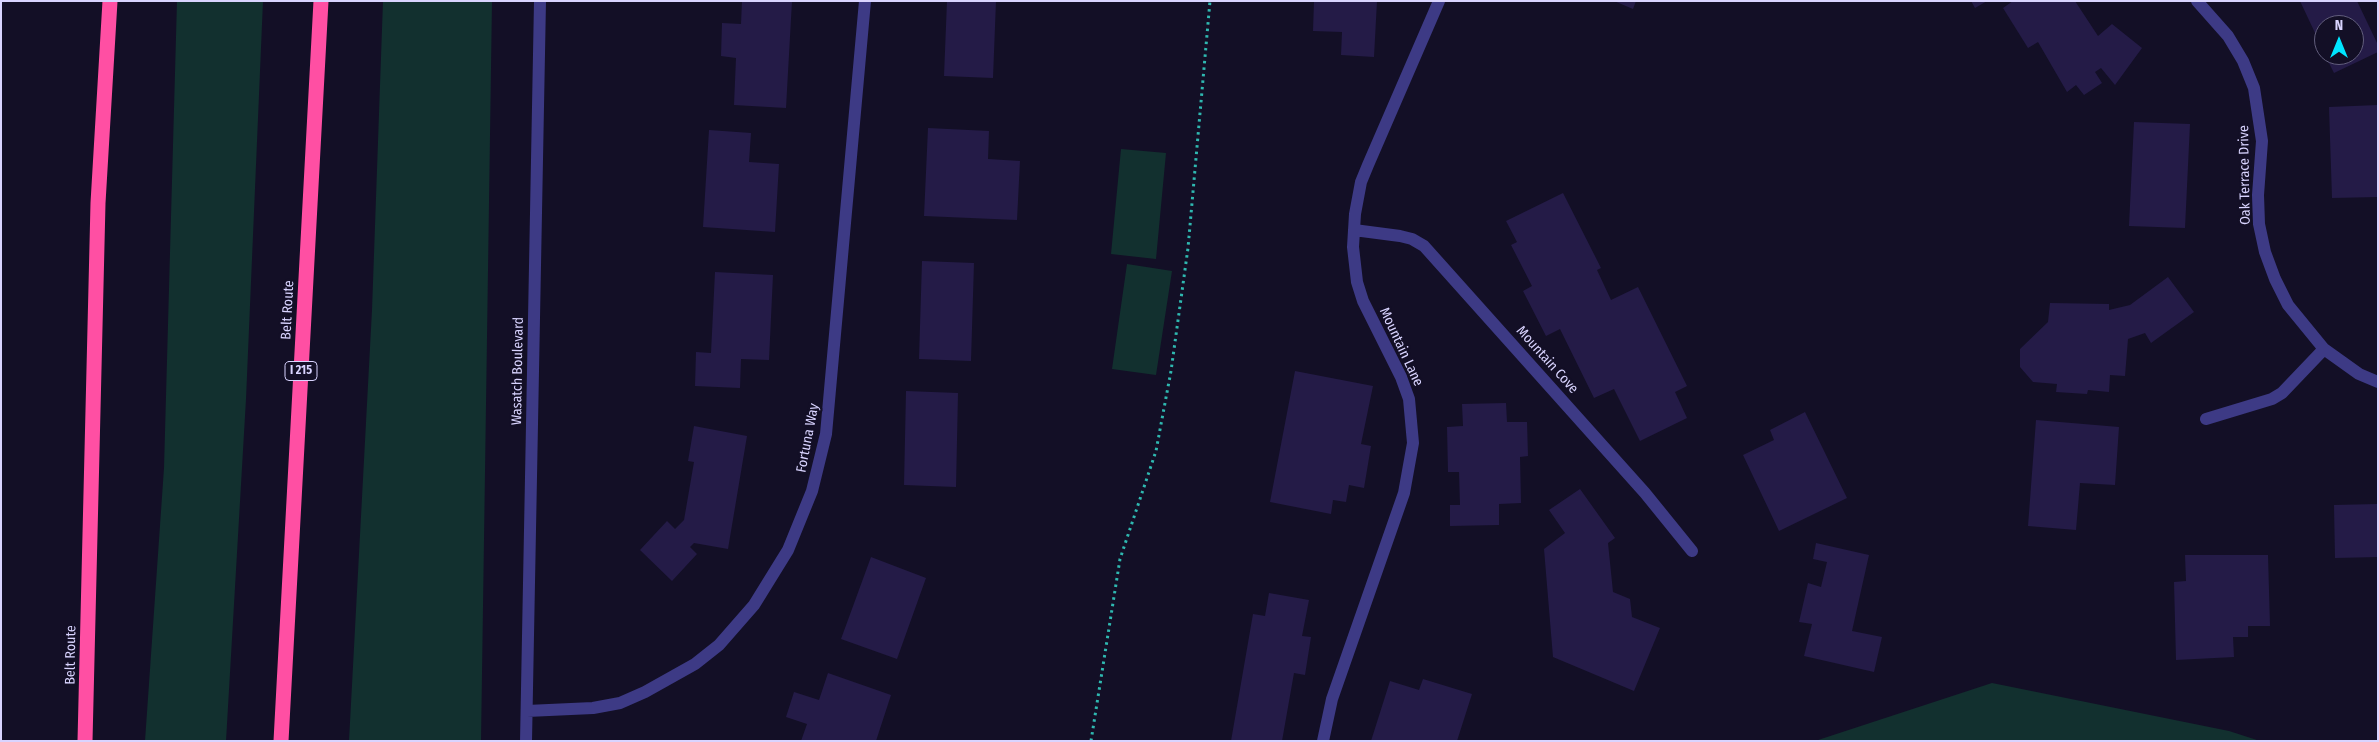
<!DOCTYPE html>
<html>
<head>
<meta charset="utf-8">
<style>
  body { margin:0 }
  #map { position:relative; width:2379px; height:742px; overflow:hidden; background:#130f26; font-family:"Fira Sans Condensed",sans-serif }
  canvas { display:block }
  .frame { position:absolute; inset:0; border:2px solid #d9d4ff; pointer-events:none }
  .north { position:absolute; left:2314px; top:15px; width:50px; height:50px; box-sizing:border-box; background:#130f26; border:1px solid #625e7d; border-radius:50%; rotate:0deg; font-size:14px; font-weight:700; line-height:20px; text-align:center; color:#d9d4ff }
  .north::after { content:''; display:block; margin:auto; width:18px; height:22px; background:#00e5ff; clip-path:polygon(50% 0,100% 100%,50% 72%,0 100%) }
</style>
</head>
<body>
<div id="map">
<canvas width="2379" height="742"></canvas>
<div class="frame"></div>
<div class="north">N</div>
</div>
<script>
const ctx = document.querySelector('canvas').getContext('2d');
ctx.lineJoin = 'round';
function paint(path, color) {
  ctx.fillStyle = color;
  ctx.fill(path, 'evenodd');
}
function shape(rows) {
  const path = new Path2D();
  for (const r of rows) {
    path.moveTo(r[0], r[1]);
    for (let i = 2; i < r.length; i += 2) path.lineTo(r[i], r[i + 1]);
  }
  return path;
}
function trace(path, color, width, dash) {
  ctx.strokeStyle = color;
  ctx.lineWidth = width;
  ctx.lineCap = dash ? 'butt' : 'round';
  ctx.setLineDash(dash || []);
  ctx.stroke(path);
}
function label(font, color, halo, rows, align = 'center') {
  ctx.font = font + ' "Fira Sans Condensed",sans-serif';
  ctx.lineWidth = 4.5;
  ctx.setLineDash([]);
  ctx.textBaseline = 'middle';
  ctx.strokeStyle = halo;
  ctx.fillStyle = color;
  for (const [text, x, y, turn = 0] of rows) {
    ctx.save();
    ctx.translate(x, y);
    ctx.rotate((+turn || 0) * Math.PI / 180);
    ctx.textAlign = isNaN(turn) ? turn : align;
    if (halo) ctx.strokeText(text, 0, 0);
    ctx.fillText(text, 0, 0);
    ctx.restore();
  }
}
paint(shape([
  [177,1,263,1,246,399,226,741,145,741,164,468],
  [383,1,492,1,481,741,349,741,372,310],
  [1121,149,1166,153,1156,259,1111,254],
  [1127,264,1172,271,1156,375,1112,369],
  [1992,683,2229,731,2260,741,1815,741]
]), '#12302f');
paint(shape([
  [742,1,792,1,786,108,734,105,736,58,721,56,722,23,741,24],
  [947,1,996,1,993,78,944,76],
  [1314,1,1377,1,1374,57,1341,55,1342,32,1313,31],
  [1614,1,1636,1,1633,9],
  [1971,1,1987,1,1975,8],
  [2013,1,2075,1,2098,36,2112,24,2142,48,2115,85,2101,68,2095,72,2102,83,2084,95,2076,85,2067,92,2038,42,2028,48,2003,8],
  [2300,1,2357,1,2378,45,2378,52,2334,73,2325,55,2354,55,2354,25,2324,25,2324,52],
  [2378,105,2378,197,2332,198,2329,107],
  [2134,122,2190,124,2185,228,2129,226],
  [928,128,989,131,988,159,1020,161,1017,220,924,216],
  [709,130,751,133,749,162,779,164,775,232,703,227],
  [1563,193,1601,268,1597,270,1611,300,1638,287,1687,386,1675,392,1687,418,1640,441,1614,389,1594,398,1560,329,1546,336,1523,291,1532,286,1511,245,1517,242,1506,221],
  [922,261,974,263,971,361,919,359],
  [715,272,773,275,769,360,741,359,740,388,695,386,696,352,711,353],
  [2168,277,2194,312,2151,343,2145,333,2128,339,2125,376,2110,375,2109,392,2088,390,2087,394,2056,392,2057,384,2033,382,2020,367,2020,349,2048,322,2050,303,2109,304,2109,310,2130,305],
  [1295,371,1373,386,1361,444,1371,446,1364,488,1349,485,1346,502,1333,500,1331,514,1270,502],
  [906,391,958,393,956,487,904,485],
  [1506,403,1507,422,1527,422,1528,456,1520,457,1521,503,1499,504,1499,525,1450,526,1450,505,1460,505,1459,472,1448,472,1447,427,1463,426,1462,404],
  [1805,412,1847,498,1779,531,1743,455,1774,440,1770,430],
  [2036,420,2119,427,2115,485,2080,483,2076,530,2028,526],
  [694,426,747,436,728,549,694,543,690,547,697,554,672,581,640,550,667,521,675,529,684,520,694,462,688,461],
  [1580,489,1615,538,1608,543,1613,592,1630,599,1632,617,1660,628,1634,691,1553,657,1544,549,1565,533,1549,510],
  [2378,504,2378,557,2335,558,2334,505],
  [1816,543,1869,555,1852,631,1882,637,1874,672,1804,656,1812,624,1799,622,1808,583,1821,587,1827,562,1813,559],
  [2185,555,2268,555,2270,626,2248,626,2248,637,2233,637,2234,657,2176,660,2174,582,2186,581],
  [871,557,926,578,897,659,841,639],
  [1269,593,1309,600,1302,636,1311,637,1305,675,1294,673,1282,741,1231,741,1253,614,1265,616],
  [828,673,891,695,876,741,801,741,807,724,786,717,794,692,819,700],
  [1423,679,1472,694,1457,741,1371,741,1390,681,1419,690]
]), '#241b47');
trace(shape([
  [1091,741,1120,559,1156,451,1171,371,1188,248,1210,1]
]), '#2fb8b0', 3, [2.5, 4]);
trace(shape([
  [2197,1,2228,36,2243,61,2254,88,2262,141,2258,195,2259,224,2265,252,2275,279,2288,305,2324,349,2359,374,2378,382],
  [1354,230,1400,236,1412,239,1424,246,1645,493,1692,551],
  [2206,419,2272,399,2282,393,2324,349],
  [527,711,593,708,620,703,645,692,695,664,719,645,754,605,788,550,812,491,826,434,865,1],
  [526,741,540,1],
  [1323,741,1332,699,1404,493,1413,443,1409,399,1401,377,1363,301,1357,282,1353,247,1355,214,1361,182,1368,165,1439,1]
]), '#3d3a85', 12);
trace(shape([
  [85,741,98,203,110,1],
  [281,741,321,1]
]), '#ff4fa3', 15);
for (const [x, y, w] of [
  [301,371,32]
]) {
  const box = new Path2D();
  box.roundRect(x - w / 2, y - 9.5, w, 19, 4);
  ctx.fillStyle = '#130f26';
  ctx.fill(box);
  trace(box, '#d9d4ff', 1);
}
label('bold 12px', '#d9d4ff', null, [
  ["I 215",301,371]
]);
label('14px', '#d9d4ff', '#130f26', [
  ["Oak Terrace Drive",2245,175,-91],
  ["Belt Route",288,310,-87],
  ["Mountain Lane",1401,347,65],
  ["Mountain Cove",1547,360,48],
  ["Wasatch Boulevard",518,371,-89],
  ["Fortuna Way",808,438,-79],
  ["Belt Route",71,655,-89]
]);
</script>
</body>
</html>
